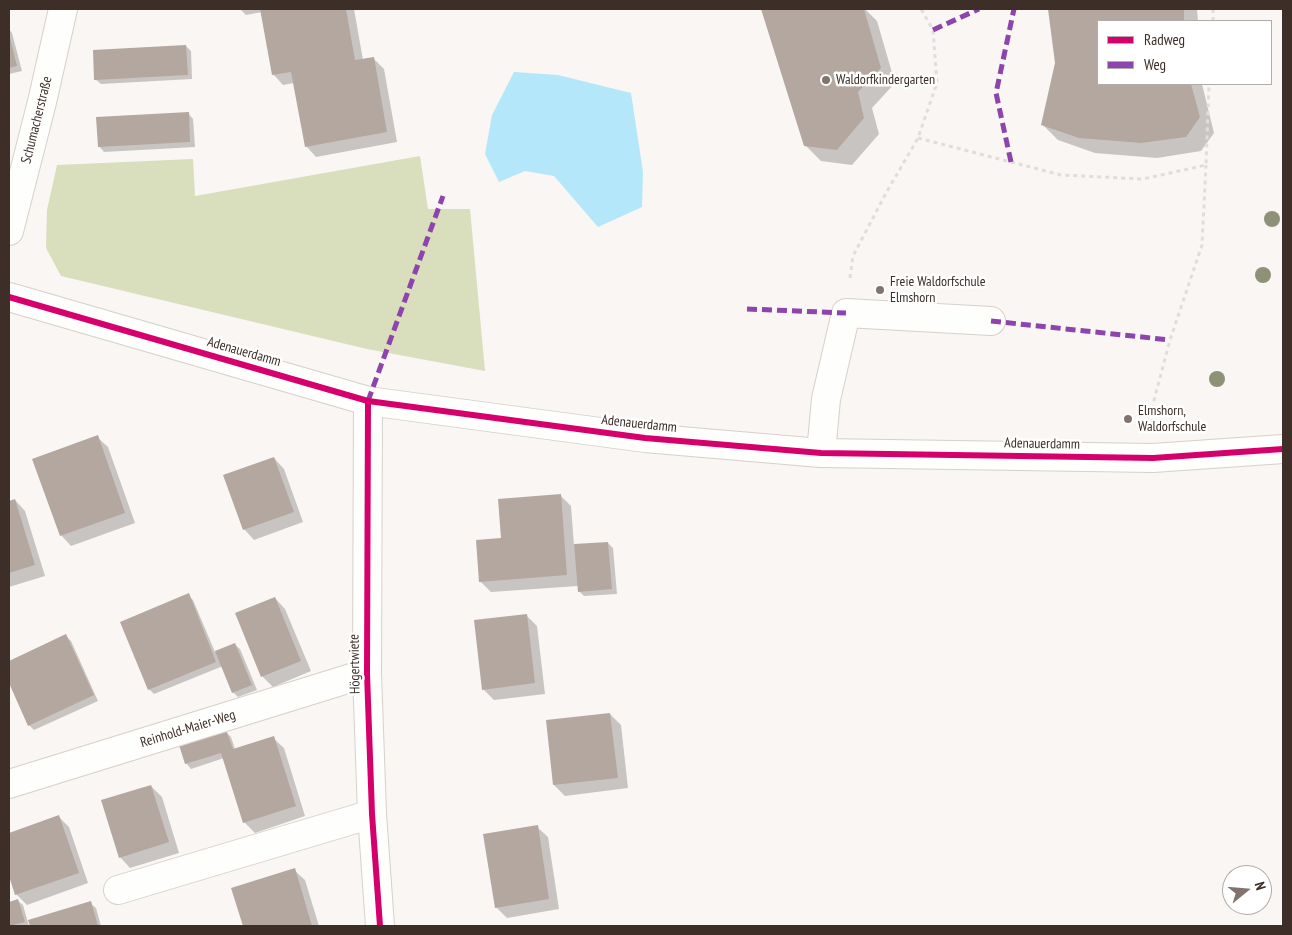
<!DOCTYPE html>
<html>
<head>
<meta charset="utf-8">
<style>
  body { margin:0 }
  #map { position:relative; width:1292px; height:935px; overflow:hidden; background:#f9f6f3; font-family:"PT Sans Narrow",sans-serif }
  canvas { display:block }
  .frame { position:absolute; inset:0; border:10px solid #3d2f27; pointer-events:none }
  .legend { position:absolute; left:1097px; top:20px; width:175px; height:65px; box-sizing:border-box; background:#fff; border:1px solid #b1aca9; margin:0; padding:6px 9px; list-style:none; font-size:15px; color:#3d2f27 }
  .legend li { display:flex; align-items:center; gap:10px; height:25px }
  .legend b { width:25px; border:1px solid #b1aca9 }
  .north { position:absolute; left:1222px; top:865px; width:50px; height:50px; box-sizing:border-box; background:#fff; border:1px solid #b1aca9; border-radius:50%; rotate:73deg; font-size:14px; font-weight:700; line-height:20px; text-align:center; color:#3d2f27 }
  .north::after { content:''; display:block; margin:auto; width:18px; height:22px; background:#7f756e; clip-path:polygon(50% 0,100% 100%,50% 72%,0 100%) }
</style>
</head>
<body>
<div id="map">
<canvas width="1292" height="935"></canvas>
<div class="frame"></div>
<ul class="legend">
<li><b style="height:6px;background:#d6006c"></b>Radweg</li>
<li><b style="height:6px;background:#8e44ad"></b>Weg</li>
</ul>
<div class="north">N</div>
</div>
<script>
const ctx = document.querySelector('canvas').getContext('2d');
ctx.lineJoin = 'round';
function paint(path, color) {
  ctx.fillStyle = color;
  ctx.fill(path, 'evenodd');
}
function shape(rows) {
  const path = new Path2D();
  for (const r of rows) {
    path.moveTo(r[0], r[1]);
    for (let i = 2; i < r.length; i += 2) path.lineTo(r[i], r[i + 1]);
  }
  return path;
}
function trace(path, color, width, dash) {
  ctx.strokeStyle = color;
  ctx.lineWidth = width;
  ctx.lineCap = dash ? 'butt' : 'round';
  ctx.setLineDash(dash || []);
  ctx.stroke(path);
}
function label(font, color, halo, rows, align = 'center') {
  ctx.font = font + ' "PT Sans Narrow",sans-serif';
  ctx.lineWidth = 5;
  ctx.setLineDash([]);
  ctx.textBaseline = 'middle';
  ctx.strokeStyle = halo;
  ctx.fillStyle = color;
  for (const [text, x, y, turn = 0] of rows) {
    ctx.save();
    ctx.translate(x, y);
    ctx.rotate((+turn || 0) * Math.PI / 180);
    ctx.textAlign = isNaN(turn) ? turn : align;
    if (halo) ctx.strokeText(text, 0, 0);
    ctx.fillText(text, 0, 0);
    ctx.restore();
  }
}
paint(shape([
  [420,156,428,209,470,209,485,371,367,349,61,276,46,248,47,210,57,165,193,159,195,196]
]), '#d9dfbc');
paint(shape([
  [514,72,558,75,631,93,643,172,642,207,598,227,554,176,525,171,499,182,485,154,492,115]
]), '#b4e7f9');
paint(shape([
  [240,9,354,9,363,60,373,58,384,69,397,142,316,157,306,146,294,83,283,85,273,74,262,12,246,15],
  [762,9,820,9,822,11,838,9,865,9,877,21,895,83,872,108,879,134,852,165,821,161,805,145],
  [1049,9,1197,9,1198,21,1098,21,1098,84,1202,84,1214,133,1201,151,1157,158,1095,153,1058,140,1043,125,1057,64],
  [9,29,12,33,22,71,9,74],
  [186,46,191,51,192,79,101,84,95,79],
  [188,113,193,119,195,147,104,152,99,146],
  [97,437,108,447,135,523,71,546,61,535],
  [274,458,284,469,303,522,254,540,244,529],
  [560,495,571,506,574,546,608,543,613,548,617,594,584,596,579,591,578,586,491,592,480,581],
  [15,500,25,511,45,576,9,587,9,502],
  [188,595,193,600,215,652,234,644,240,649,257,690,238,697,233,692,223,666,154,694,149,689],
  [275,598,285,609,311,671,273,687,262,676],
  [526,615,537,626,545,694,494,700,483,689],
  [66,636,71,641,98,701,34,730,29,725,9,680,9,662],
  [610,714,621,725,628,788,565,796,554,785,547,721],
  [226,732,231,737,235,749,273,738,284,748,305,816,255,833,244,822,224,758,191,769,186,763],
  [151,786,162,797,179,853,130,868,120,857],
  [59,817,69,827,88,883,27,905,16,894,9,872,9,834],
  [537,827,548,837,559,909,507,918,496,907],
  [294,870,305,880,319,926,244,926,233,889],
  [17,900,23,905,29,926,9,926,9,903],
  [90,903,96,908,101,926,32,926,30,921]
]), '#0003');
paint(shape([
  [260,9,346,9,355,60,374,57,387,132,305,147,291,72,272,75],
  [761,9,864,9,881,68,858,92,864,118,837,150,804,146],
  [1048,9,1184,9,1184,21,1098,21,1098,84,1191,84,1200,117,1186,137,1141,143,1079,138,1041,125,1055,63],
  [9,34,17,66,9,68],
  [186,45,188,75,94,80,93,50],
  [189,112,190,142,98,147,96,117],
  [98,435,125,513,60,536,32,459],
  [274,457,294,512,243,530,223,475],
  [561,494,567,575,479,582,476,540,501,538,498,499],
  [15,499,35,565,9,573,9,501],
  [608,542,612,589,578,592,574,544],
  [189,593,216,662,148,690,120,622],
  [275,597,301,661,261,677,235,613],
  [527,614,535,683,482,690,474,620],
  [66,634,94,695,28,726,9,683,9,661],
  [235,643,252,685,232,693,215,651],
  [610,713,618,778,553,785,546,720],
  [226,730,233,749,274,736,296,806,243,823,221,753,185,764,179,745],
  [151,785,169,842,119,858,101,800],
  [59,815,79,873,15,895,9,876,9,833],
  [538,825,549,899,495,908,483,834],
  [295,868,312,926,243,926,231,888],
  [18,899,25,922,9,926,9,902],
  [91,901,98,926,30,926,28,920]
]), '#b3a7a0');
const minor = shape([
  [9,231,42,102,63,9],
  [9,297,368,401,645,438,821,453,1153,458,1283,449],
  [368,401,367,673,372,814,380,926],
  [821,453,826,399,846,313,991,321],
  [9,784,367,673],
  [118,890,372,814]
]);
trace(minor, '#d7d0ca', 30);
trace(shape([
  [1213,21,1213,9],
  [918,138,1061,175,1143,179,1206,165,1209,84],
  [850,278,853,256,886,193,918,138,937,83,933,30,921,9],
  [1153,425,1153,404,1170,340,1202,245,1206,165]
]), '#e0dedd', 3, [4, 4]);
trace(minor, '#fefefd', 28);
trace(shape([
  [933,30,979,9],
  [1011,162,996,93,1014,9],
  [747,309,846,313],
  [991,321,1170,340],
  [368,401,443,196]
]), '#8e44ad', 5, [10, 5]);
trace(shape([
  [9,297,368,401,645,438,821,453,1153,458,1283,449],
  [368,401,367,673,372,814,380,926]
]), '#d6006c', 6);
ctx.fillStyle = '#8d9176';
for (const [x, y] of [
  [1272,219],
  [1263,275],
  [1217,379]
]) {
  ctx.beginPath();
  ctx.arc(x, y, 8, 0, 2 * Math.PI);
  ctx.fill();
}
for (const [x, y, r, color] of [
  [826,80,5,"#7f756e"],
  [880,290,5,"#7f756e"],
  [1128,419,5,"#7f756e"]
]) {
  const dot = new Path2D();
  dot.arc(x, y, r, 0, 2 * Math.PI);
  ctx.fillStyle = color;
  ctx.fill(dot);
  trace(dot, '#fff', 2);
}
label('14px', '#3d2f27', '#fff', [
  ["Waldorfkindergarten",836,80],
  ["Freie Waldorfschule",890,282],
  ["Elmshorn",890,298],
  ["Elmshorn,",1138,411],
  ["Waldorfschule",1138,427]
], 'left');
label('14px', '#3d2f27', '#fff', [
  ["Schumacherstraße",37,120,-76],
  ["Adenauerdamm",244,352,16],
  ["Adenauerdamm",639,424,6],
  ["Adenauerdamm",1042,444,1],
  ["Högertwiete",355,664,-91],
  ["Reinhold-Maier-Weg",188,729,-17]
]);
</script>
</body>
</html>
